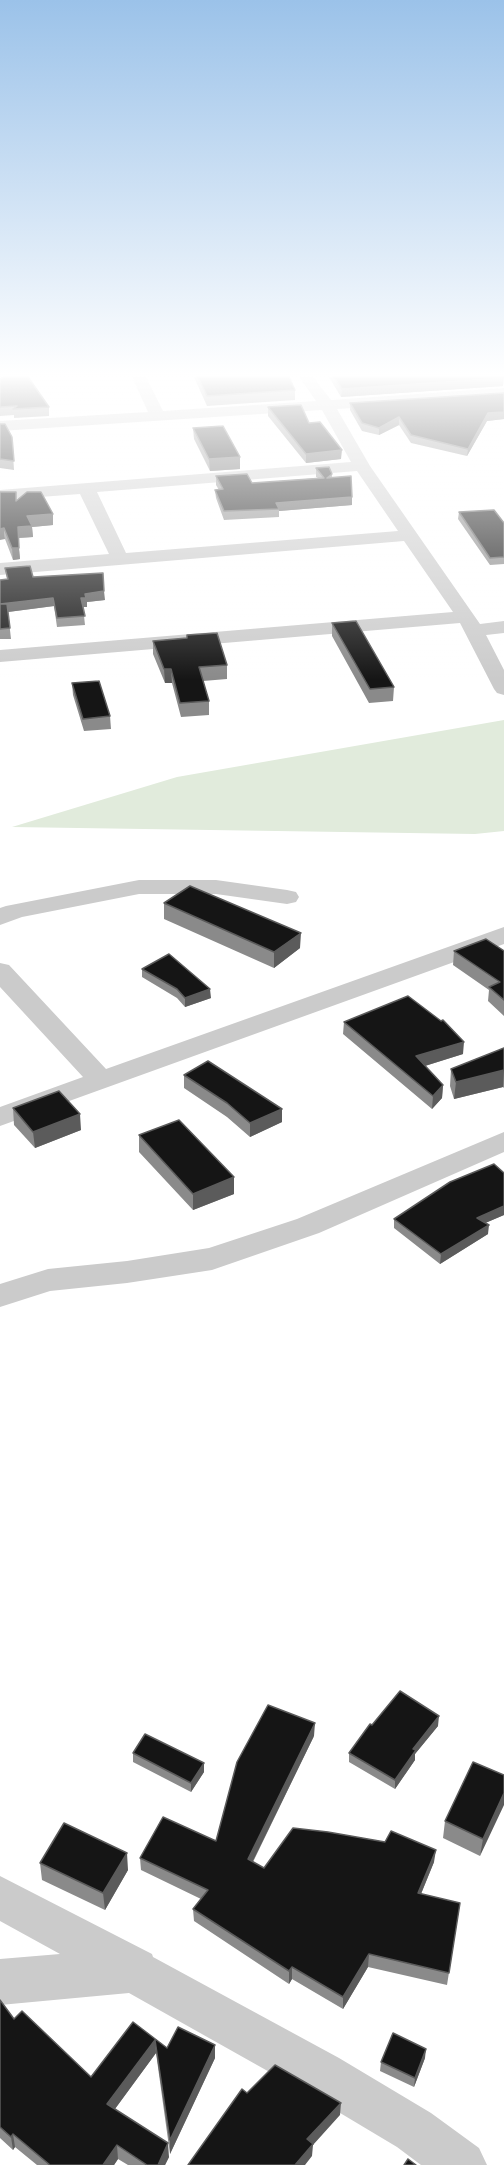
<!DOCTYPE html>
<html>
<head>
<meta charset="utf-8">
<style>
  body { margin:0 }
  canvas { display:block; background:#fff }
</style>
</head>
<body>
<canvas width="504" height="2165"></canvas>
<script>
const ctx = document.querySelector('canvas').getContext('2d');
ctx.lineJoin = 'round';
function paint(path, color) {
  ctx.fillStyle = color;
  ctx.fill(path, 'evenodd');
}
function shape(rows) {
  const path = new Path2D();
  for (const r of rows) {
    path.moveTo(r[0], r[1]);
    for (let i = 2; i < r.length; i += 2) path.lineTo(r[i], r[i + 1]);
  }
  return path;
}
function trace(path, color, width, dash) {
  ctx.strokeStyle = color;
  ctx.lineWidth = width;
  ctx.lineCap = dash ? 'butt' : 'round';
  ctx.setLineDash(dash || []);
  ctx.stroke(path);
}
paint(shape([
  [504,720,504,831,475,834,12,827,177,777]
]), '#e1ebdc');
paint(shape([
  [132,377,146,377,163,411,316,401,299,377,313,377,331,400,504,388,504,398,337,409,370,466,480,624,504,621,504,633,486,635,504,670,504,695,497,693,494,689,460,623,0,662,0,650,453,612,404,541,0,575,0,563,109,554,80,494,0,500,0,490,351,462,322,410,0,431,0,421,148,412,132,377],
  [357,471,398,531,126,553,97,492,357,471],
  [139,880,216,880,287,890,296,892,299,897,296,902,287,904,216,894,139,894,22,917,0,925,0,908,6,906,139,880],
  [504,927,504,944,0,1126,0,1107,83,1077,0,987,0,963,9,965,106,1069,504,927],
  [504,1132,504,1152,319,1233,212,1270,127,1283,50,1291,0,1307,0,1284,48,1269,127,1261,209,1248,297,1219,504,1132],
  [0,1876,152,1954,153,1957,339,2058,431,2113,479,2148,487,2165,421,2165,397,2147,305,2092,129,1993,0,2005,0,1959,60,1954,0,1921,0,1876]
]), '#cbcbcb');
paint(shape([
  [194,377,289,377,295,390,295,400,207,406],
  [329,377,503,377,503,386,341,397],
  [0,379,49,407,49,416,14,418,14,415,0,416],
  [504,393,504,419,487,421,467,456,411,443,399,425,379,435,362,431,350,410,350,403],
  [268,407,309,423,341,459,306,463,268,416],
  [0,424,12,437,14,470,0,468],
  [193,428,240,457,240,469,210,471,194,439],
  [316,468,332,474,332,477,352,505,279,511,279,517,224,520,216,498,215,490,219,490,216,485,216,476,252,483,318,478,316,477],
  [0,492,16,501,53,514,53,525,32,527,33,537,18,538,20,559,13,560,5,539],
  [459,512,504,523,504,564,490,565,458,519],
  [5,568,33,577,105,600,87,602,87,607,83,607,85,625,57,627,54,606,8,612,11,639,0,639,0,580,7,579],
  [332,623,394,687,393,701,369,703,332,636],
  [187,635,227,665,227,679,203,681,209,701,209,715,181,717,172,683,165,683,153,654,153,641,187,638],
  [72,683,110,716,111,729,84,731,73,695],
  [164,903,300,948,274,968,164,919],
  [454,951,504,951,504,1016,488,1001,489,990,453,965],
  [142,969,211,998,185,1007,177,998,142,977],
  [344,1022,463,1054,425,1066,443,1085,442,1098,432,1109,343,1034],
  [504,1048,504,1088,503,1087,454,1099,450,1086,451,1069],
  [184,1075,282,1109,282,1122,250,1137,227,1117,184,1088],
  [13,1108,81,1130,35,1148,14,1125],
  [139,1135,234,1194,193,1210,139,1152],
  [504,1173,504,1215,485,1223,488,1234,440,1264,394,1228,394,1219],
  [372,1725,438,1726,415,1754,415,1760,395,1789,349,1762,349,1753],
  [314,1736,253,1862,264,1868,434,1862,421,1894,460,1903,447,1985,368,1967,343,2009,292,1979,289,1984,194,1921,193,1909,201,1899,141,1870,140,1858,216,1841],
  [133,1753,204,1763,204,1772,191,1792,133,1762],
  [504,1775,480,1856,443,1838,445,1821],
  [40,1863,128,1870,105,1910,42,1880],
  [0,2000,14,2019,91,2077,133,2022,167,2048,215,2058,170,2154,156,2053,115,2109,169,2157,165,2165,128,2165,118,2159,114,2165,37,2165,15,2147,13,2150,0,2138],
  [425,2058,414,2087,380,2071,381,2062]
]), '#8a8a8a');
paint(shape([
  [504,378,503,386,341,397,342,389],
  [504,412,504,419,487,421,467,456,468,449,488,413],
  [399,417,399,425,379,435,379,428],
  [342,450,341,459,306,463,306,454],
  [240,457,240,469,210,471,209,459],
  [352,497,352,505,279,511,279,509,276,503],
  [53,514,53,525,32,527,33,537,18,538,20,559,13,560,12,548,18,527,27,516],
  [4,528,5,539,0,540,0,529],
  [104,591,105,600,87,602,87,607,81,607,81,598,85,594],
  [53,598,54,606,0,613,0,604],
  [164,669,171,669,172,683,165,683],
  [301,933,300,948,274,968,274,952],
  [210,989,211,998,185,1007,185,998],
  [464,1042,463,1054,415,1069,416,1056],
  [504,1070,503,1087,454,1099,456,1082],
  [443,1085,442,1098,432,1109,433,1096],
  [282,1109,282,1122,250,1137,250,1123],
  [80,1114,81,1130,35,1148,33,1132],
  [234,1177,234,1194,193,1210,193,1194],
  [504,1206,504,1215,476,1227,477,1218],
  [489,1225,488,1234,440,1264,441,1254],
  [439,1716,438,1726,415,1754,415,1760,395,1789,395,1780,413,1749],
  [315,1723,314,1736,248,1871,248,1859],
  [204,1763,204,1772,191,1792,191,1783],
  [504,1793,504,1805,480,1856,483,1839],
  [436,1850,434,1862,416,1906,418,1893],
  [127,1853,128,1870,105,1910,103,1893],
  [369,1954,368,1967,343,2009,343,1997],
  [292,1967,292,1979,289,1984,289,1971],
  [155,2040,156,2053,109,2117,107,2104],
  [215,2045,215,2058,170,2154,170,2140],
  [426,2049,425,2058,414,2087,415,2078],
  [341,2103,340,2115,313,2145,312,2156,305,2165,295,2165,307,2139],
  [13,2134,15,2147,13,2150,11,2137],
  [168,2143,169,2157,165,2165,158,2165],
  [117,2145,118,2159,114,2165,103,2165]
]), '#5b5b5b');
const building = shape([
  [4,377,28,377,49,407,13,409,17,406,0,407,0,379,4,377],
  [198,377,289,377,295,390,207,396,198,377],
  [334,377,503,377,504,378,342,389,334,377],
  [504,393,504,412,488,413,468,449,411,435,399,417,379,428,362,423,350,403,504,393],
  [301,405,309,423,320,422,342,450,306,454,268,407,301,405],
  [0,424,5,424,12,437,14,461,0,459,0,424],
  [223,426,240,457,209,459,193,428,223,426],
  [329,467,332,474,327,478,351,476,352,497,276,503,279,509,224,511,215,490,223,489,216,476,247,474,252,483,324,478,316,468,329,467],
  [0,492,16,492,16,501,27,492,41,492,53,514,27,516,32,526,18,527,19,548,12,548,4,528,0,529,0,492],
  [494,510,504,523,504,557,490,558,459,512,494,510],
  [30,566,33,577,103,573,104,591,85,594,86,598,81,598,85,616,57,618,53,598,0,604,0,580,8,579,5,568,30,566],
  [0,604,7,604,10,628,0,629,0,604],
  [356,621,394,687,370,689,332,623,356,621],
  [217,633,227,665,199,667,209,701,180,703,171,669,164,669,153,641,187,638,187,635,217,633],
  [99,681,110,716,83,719,72,683,99,681],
  [190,886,301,933,274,952,164,903,190,886],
  [486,939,504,951,504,1000,489,987,500,982,454,951,486,939],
  [169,954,210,989,185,998,177,989,142,969,169,954],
  [408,996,441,1021,443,1020,464,1042,416,1056,443,1085,433,1096,344,1022,408,996],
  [504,1048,504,1070,456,1082,451,1069,504,1048],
  [208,1061,282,1109,250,1123,227,1103,184,1075,208,1061],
  [59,1091,80,1114,33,1132,13,1108,59,1091],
  [179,1120,234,1177,193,1194,139,1135,179,1120],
  [494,1164,504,1173,504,1206,477,1218,489,1225,441,1254,394,1219,450,1182,494,1164],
  [400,1691,439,1716,413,1749,416,1750,395,1780,349,1753,370,1724,372,1725,400,1691],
  [268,1705,315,1723,248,1859,264,1868,293,1828,328,1832,385,1842,391,1831,436,1850,418,1893,460,1903,449,1973,369,1954,343,1997,292,1967,289,1971,193,1909,208,1890,140,1858,163,1817,216,1841,237,1762,268,1705],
  [145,1734,204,1763,191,1783,133,1753,145,1734],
  [473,1762,504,1775,504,1793,483,1839,445,1821,473,1762],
  [64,1823,127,1853,103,1893,40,1863,64,1823],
  [0,2000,14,2019,22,2011,91,2077,133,2022,167,2048,178,2027,215,2045,170,2140,155,2040,107,2104,168,2143,158,2165,147,2165,117,2145,103,2165,50,2165,13,2134,11,2137,0,2127,0,2000],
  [393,2033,426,2049,415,2078,381,2062,393,2033],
  [275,2065,341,2103,307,2139,313,2144,295,2165,188,2165,242,2089,247,2093,275,2065],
  [408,2159,416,2165,404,2165,408,2159]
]);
paint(building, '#151515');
trace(building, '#5b5b5b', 1.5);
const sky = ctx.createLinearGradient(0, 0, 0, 680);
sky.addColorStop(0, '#9bc2e9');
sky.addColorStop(0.55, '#fff');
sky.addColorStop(1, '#ffffff00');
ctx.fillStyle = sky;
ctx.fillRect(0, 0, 504, 680);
</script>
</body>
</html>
